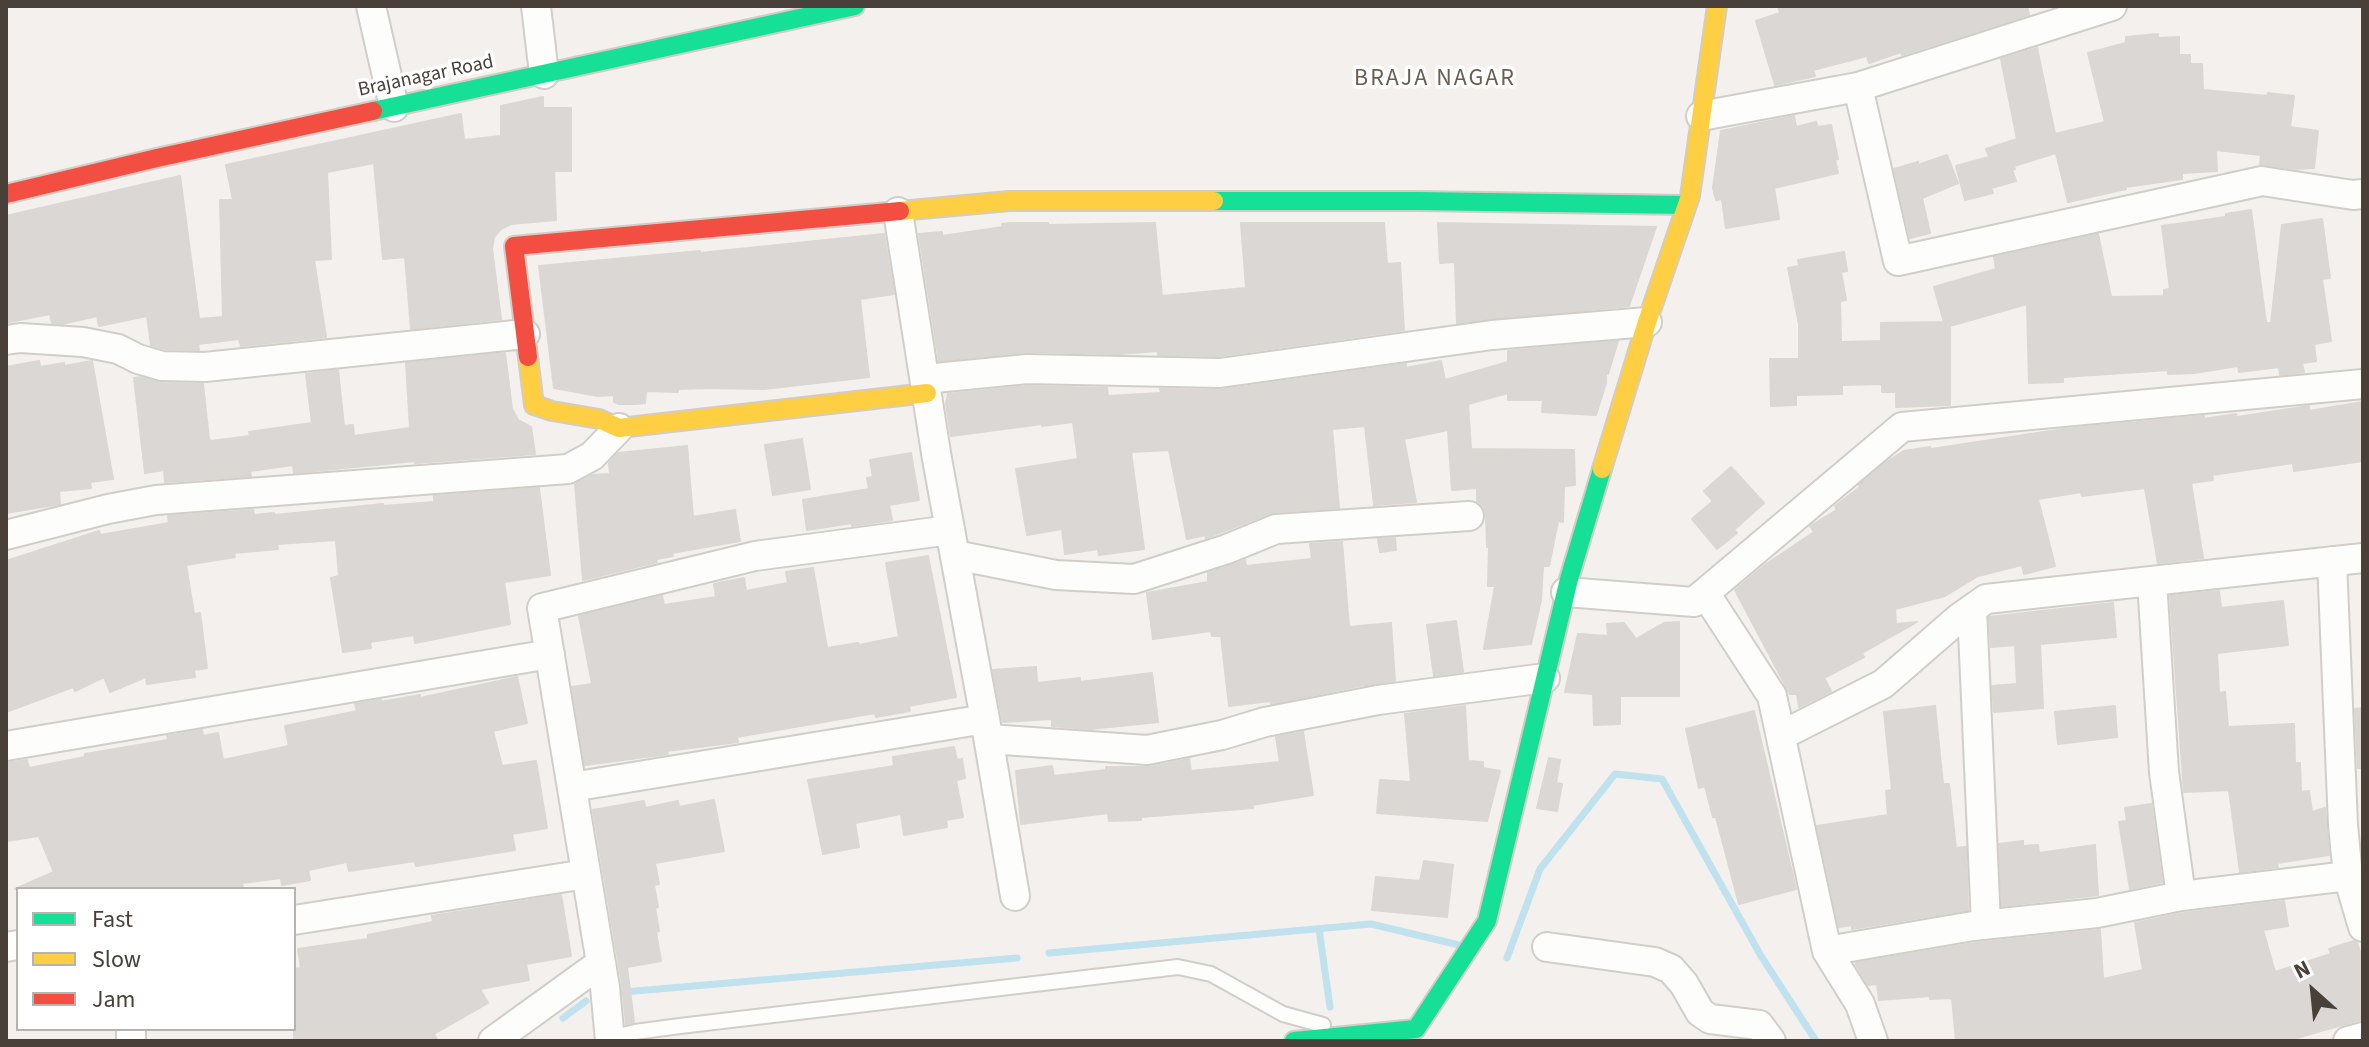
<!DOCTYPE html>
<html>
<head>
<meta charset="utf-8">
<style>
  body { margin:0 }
  #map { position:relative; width:2369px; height:1047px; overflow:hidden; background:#f3f0ed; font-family:"Source Sans 3",sans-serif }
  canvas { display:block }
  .frame { position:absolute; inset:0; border:8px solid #494139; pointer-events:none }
  .legend { position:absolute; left:16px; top:887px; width:280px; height:144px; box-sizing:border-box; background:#fff; border:2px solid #b6b3b0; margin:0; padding:10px 14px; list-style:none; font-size:24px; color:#494139 }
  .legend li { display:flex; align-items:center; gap:16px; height:40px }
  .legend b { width:40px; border:2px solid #b6b3b0 }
  .north { position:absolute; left:2273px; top:951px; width:80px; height:80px; -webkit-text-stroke:6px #fff; paint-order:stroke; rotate:333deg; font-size:22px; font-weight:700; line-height:32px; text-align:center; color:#494139 }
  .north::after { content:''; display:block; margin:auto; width:28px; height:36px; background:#494139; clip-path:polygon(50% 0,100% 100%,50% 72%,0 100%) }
</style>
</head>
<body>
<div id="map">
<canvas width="2369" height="1047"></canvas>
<div class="frame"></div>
<ul class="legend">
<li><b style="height:10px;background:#16e098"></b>Fast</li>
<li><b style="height:10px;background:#ffcf43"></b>Slow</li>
<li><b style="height:10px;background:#f24e42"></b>Jam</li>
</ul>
<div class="north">N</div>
</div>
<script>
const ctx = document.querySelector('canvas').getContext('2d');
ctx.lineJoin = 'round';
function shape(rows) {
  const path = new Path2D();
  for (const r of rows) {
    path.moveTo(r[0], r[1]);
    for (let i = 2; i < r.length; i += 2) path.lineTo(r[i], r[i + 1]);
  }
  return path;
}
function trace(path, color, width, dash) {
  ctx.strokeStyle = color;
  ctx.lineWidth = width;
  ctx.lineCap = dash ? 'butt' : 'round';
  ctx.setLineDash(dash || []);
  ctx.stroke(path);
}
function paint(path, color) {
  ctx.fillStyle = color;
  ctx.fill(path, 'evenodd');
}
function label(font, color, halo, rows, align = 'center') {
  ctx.font = font + ' "Source Sans 3",sans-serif';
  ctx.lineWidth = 7;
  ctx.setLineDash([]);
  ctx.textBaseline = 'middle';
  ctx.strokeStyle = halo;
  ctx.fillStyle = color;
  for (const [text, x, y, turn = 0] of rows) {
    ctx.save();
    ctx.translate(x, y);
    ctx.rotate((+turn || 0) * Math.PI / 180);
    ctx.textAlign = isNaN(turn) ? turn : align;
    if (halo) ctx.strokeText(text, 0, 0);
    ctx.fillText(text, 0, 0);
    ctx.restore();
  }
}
trace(shape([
  [1319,929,1330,1007],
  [1049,953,1371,924,1459,945],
  [1507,958,1540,869,1615,774,1662,779,1761,956,1816,1041],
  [624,992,1017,958],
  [563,1018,586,1001]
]), '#c0e1ee', 7);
const building = shape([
  [1778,6,2027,6,2029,15,1902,55,1901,52,1869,63,1867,56,1813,70,1815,76,1775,85,1756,21,1780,13,1778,6],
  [2158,34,2158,38,2179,37,2179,55,2190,55,2190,64,2202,64,2203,90,2267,96,2268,93,2294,96,2290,127,2318,131,2314,168,2297,169,2260,164,2261,155,2216,150,2217,171,2182,173,2182,179,2125,187,2126,189,2068,202,2056,153,2014,166,2015,169,2012,169,2016,181,1991,188,1993,193,1965,200,1956,166,1989,157,1986,149,2017,139,2001,59,2037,48,2055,134,2105,122,2088,53,2126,43,2126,37,2158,34],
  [543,97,543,108,571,108,571,171,554,171,556,220,511,224,501,229,494,237,492,249,501,319,411,329,405,257,383,259,374,163,327,172,331,259,314,260,326,337,241,346,239,339,198,344,199,350,165,349,151,345,147,316,99,326,97,316,62,324,52,323,50,314,9,322,6,307,6,216,180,176,199,319,223,317,220,200,233,200,226,165,461,114,464,140,501,136,501,106,543,97],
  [1794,116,1796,127,1816,122,1818,127,1831,125,1838,159,1835,160,1838,173,1774,188,1779,219,1726,228,1722,199,1716,200,1713,188,1721,131,1794,116],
  [1947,155,1958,183,1922,198,1930,233,1910,238,1894,169,1918,162,1918,165,1947,155],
  [2251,210,2266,323,2271,323,2282,225,2322,219,2330,278,2322,279,2331,341,2314,344,2316,361,2302,363,2304,372,2280,375,2279,367,2239,372,2238,366,2194,373,2168,374,2168,370,2063,377,2063,382,2029,383,2027,304,1950,326,1950,405,1896,407,1896,392,1882,392,1882,384,1842,385,1842,394,1796,395,1796,405,1771,406,1770,359,1799,359,1799,324,1788,268,1799,266,1798,260,1844,252,1847,271,1841,272,1846,300,1840,301,1841,342,1881,341,1881,323,1944,322,1934,287,1996,269,1994,257,2098,234,2111,297,2164,296,2164,290,2170,289,2162,226,2226,217,2226,214,2251,210],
  [1010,223,1048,223,1048,225,1155,223,1162,296,1246,288,1241,223,1384,223,1387,264,1400,263,1404,330,1219,356,1158,355,1158,351,1118,354,1027,352,939,361,919,234,942,232,942,236,1003,227,1002,224,1010,223],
  [1438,223,1655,227,1656,227,1629,306,1457,323,1455,262,1440,263,1438,223],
  [884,234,894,294,860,299,869,377,764,389,707,388,678,389,678,392,646,391,645,403,635,404,619,404,614,402,614,395,598,396,554,388,539,266,700,251,700,253,884,234],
  [1618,341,1608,374,1606,374,1606,383,1596,415,1542,412,1543,400,1508,400,1508,393,1468,404,1471,449,1574,450,1575,485,1564,486,1563,522,1558,521,1549,566,1543,566,1541,600,1531,644,1484,649,1495,586,1488,586,1489,547,1487,547,1486,514,1483,506,1477,501,1477,488,1452,490,1448,430,1404,439,1416,502,1374,505,1365,426,1332,429,1339,508,1274,512,1206,538,1206,535,1187,539,1169,450,1131,452,1144,549,1099,555,1098,549,1065,554,1062,529,1027,535,1016,469,1078,459,1073,422,1042,426,1042,424,951,436,946,404,948,394,1028,386,1107,388,1108,396,1161,393,1160,389,1220,390,1406,364,1406,368,1441,361,1445,380,1508,362,1508,351,1618,341],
  [505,353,512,409,518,420,531,427,535,454,415,463,415,461,294,473,293,465,250,471,251,476,165,482,164,470,145,473,134,378,141,377,162,383,203,384,209,439,211,441,250,436,249,432,312,423,306,374,338,370,344,426,353,425,354,436,410,428,406,363,505,353],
  [39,361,40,367,64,363,64,366,92,361,113,479,90,482,91,488,59,491,60,504,6,513,6,367,39,361],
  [2363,402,2363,461,2294,471,2293,463,2212,475,2213,480,2191,483,2203,558,2158,563,2145,488,2082,496,2081,492,2038,499,2055,566,2024,574,2022,565,1978,576,1945,596,1895,609,1896,624,1917,622,1862,653,1864,657,1824,678,1831,691,1799,707,1797,694,1790,694,1735,590,1765,565,1814,532,1810,526,1837,510,1835,506,1860,487,1859,485,1886,462,1904,451,1930,447,1931,449,2064,429,2204,416,2204,419,2236,414,2237,417,2309,406,2309,411,2363,402],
  [802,439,810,489,773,495,765,445,802,439],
  [687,446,693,517,735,510,740,541,672,553,673,556,656,559,657,562,583,580,575,484,593,475,610,474,609,463,618,453,687,446],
  [911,453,919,500,889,505,892,520,852,526,852,523,807,530,803,500,869,489,867,478,873,477,870,460,911,453],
  [1731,467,1764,503,1734,530,1737,533,1717,549,1692,519,1713,501,1704,491,1731,467],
  [539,488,550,575,504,582,510,624,415,643,414,635,370,642,371,648,343,652,331,578,339,576,336,540,277,544,278,549,234,553,235,557,186,565,194,614,200,613,207,668,194,670,195,677,147,684,146,677,110,692,104,677,75,691,73,687,6,712,6,561,99,531,100,535,169,523,168,516,253,510,254,515,274,513,275,515,383,504,384,506,434,502,434,496,539,488],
  [1395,538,1396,550,1380,552,1378,539,1395,538],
  [1342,542,1349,627,1391,623,1395,681,1359,686,1271,704,1270,701,1229,706,1221,636,1212,636,1211,631,1153,639,1147,593,1208,582,1208,573,1245,560,1246,566,1312,559,1310,544,1342,542],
  [928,556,956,697,909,706,910,711,876,717,875,713,737,737,738,742,667,751,668,754,585,765,572,687,592,684,579,616,662,596,664,605,716,597,714,584,744,578,746,591,788,583,786,572,813,568,827,648,858,643,859,645,899,637,886,563,928,556],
  [2219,591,2221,608,2283,601,2288,645,2217,653,2219,693,2225,692,2228,727,2294,724,2295,763,2300,763,2301,792,2309,791,2312,812,2325,808,2329,855,2277,863,2278,867,2240,872,2229,790,2184,792,2170,596,2219,591],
  [2113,603,2116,637,2040,644,2043,708,1994,712,1992,686,2017,684,2015,645,1991,647,1989,617,2113,603],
  [1456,621,1463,672,1434,676,1427,625,1456,621],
  [1679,622,1679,696,1620,696,1620,724,1594,725,1593,694,1565,692,1578,634,1608,636,1607,624,1624,623,1636,639,1664,623,1679,622],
  [1036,667,1037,683,1080,678,1080,682,1152,673,1158,722,1090,729,1052,726,1052,719,1003,722,993,670,1036,667],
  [517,677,527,723,493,731,502,766,536,761,547,828,512,834,515,850,416,866,415,861,349,871,347,862,308,870,310,880,282,885,281,878,242,883,243,889,15,889,54,872,39,836,6,841,6,763,27,760,29,768,85,757,85,754,168,740,167,736,202,730,203,736,218,733,223,760,289,746,285,726,357,711,355,704,381,700,381,702,420,695,420,698,517,677],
  [1465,706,1468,761,1483,762,1483,768,1500,771,1487,821,1377,813,1380,780,1411,782,1405,714,1465,706],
  [1935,706,1943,784,1949,784,1956,848,1966,847,1968,910,1852,929,1852,925,1839,927,1817,826,1888,815,1886,791,1892,790,1884,712,1935,706],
  [2115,706,2117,737,2058,744,2055,712,2115,706],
  [2363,708,2363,768,2358,768,2355,709,2363,708],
  [1754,711,1796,889,1739,904,1716,817,1713,817,1705,786,1699,788,1686,729,1754,711],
  [1303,732,1313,795,1252,805,1253,808,1141,817,1141,820,1109,821,1108,813,1021,824,1016,771,1052,766,1054,776,1106,770,1106,767,1150,767,1189,759,1191,771,1280,762,1276,737,1303,732],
  [954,747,957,760,962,759,965,778,956,780,963,817,946,820,947,827,904,835,901,814,855,823,859,847,823,854,808,780,894,766,893,757,954,747],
  [1549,758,1560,760,1556,783,1562,784,1557,811,1537,808,1549,758],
  [714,800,724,851,655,863,659,884,654,885,658,907,655,908,659,931,656,932,661,961,627,967,634,1022,626,1024,622,984,593,810,644,801,645,808,678,801,679,807,714,800],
  [2151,804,2162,882,2130,889,2119,822,2127,821,2125,808,2151,804],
  [2023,841,2023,846,2038,845,2039,853,2095,845,2098,895,2002,906,1999,844,2023,841],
  [1424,861,1453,865,1447,917,1372,910,1376,877,1420,881,1424,861],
  [561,895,571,956,526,964,529,980,480,989,488,1003,434,1034,438,1041,294,1041,294,969,301,968,298,949,368,939,368,935,433,922,432,916,561,895],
  [2284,901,2288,926,2263,930,2275,972,2331,954,2329,949,2354,941,2357,943,2363,961,2363,1019,2286,1041,1956,1041,1952,998,1930,999,1930,996,1879,1000,1877,984,1868,985,1856,965,1856,963,1975,943,2100,930,2103,979,2143,970,2135,923,2184,913,2284,901]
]);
paint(building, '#dbd7d4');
trace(building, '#dbd7d3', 2);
const lane = shape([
  [606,1039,635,1032,680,1026,1178,967,1211,974,1283,1014,1323,1025]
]);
const street = shape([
  [371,6,394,107],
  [536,6,544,74],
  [1858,87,1898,261,2262,181,2353,195,2363,194],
  [1701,116,1858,87,2112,6],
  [898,212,937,459,985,719,1015,896],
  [6,340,20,338,83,342,118,349,138,359,162,366,205,367,525,334],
  [925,379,1027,369,1220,373,1492,335,1647,322],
  [6,535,108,509,156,500,568,469,592,456,619,428],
  [955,555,1056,575,1134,579,1227,549,1276,529,1469,516],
  [2332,561,2343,825,2348,876,2363,927],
  [2152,581,2164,772,2181,896],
  [1566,592,1694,602,1902,427,2363,384],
  [1705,593,1772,696,1827,951,1860,1004,1873,1041],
  [1972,609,1986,924],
  [1782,735,1883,684,1959,618,1986,599,2363,558],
  [989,739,1147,750,1222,735,1265,722,1378,700,1545,678],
  [6,746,550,654],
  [572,787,985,719],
  [294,920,586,874],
  [6,947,18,945],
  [1547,947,1655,962,1671,969,1684,984,1700,1012,1710,1019,1759,1025,1771,1041],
  [1827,951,1973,926,2097,913,2181,896,2348,876],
  [131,1029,131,1041],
  [493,1041,601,963],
  [610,1041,605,987,542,608,755,556,950,530],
  [2348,1041,2363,1037]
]);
const fast = shape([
  [373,111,855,6],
  [1214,201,1418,201,1686,205],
  [1294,1041,1416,1029,1487,921,1569,579,1602,469]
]);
const slow = shape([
  [900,211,1009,201,1214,201],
  [528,357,534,405,552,411,599,419,619,428,927,393],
  [1602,469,1647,322,1690,196,1717,6]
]);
const jam = shape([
  [6,194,157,158,373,111],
  [528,357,514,246,900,211]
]);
trace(lane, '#d1ceca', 18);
trace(street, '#d1ceca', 32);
trace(fast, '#d2ccc4', 22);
trace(slow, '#d2ccc4', 22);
trace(jam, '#d2ccc4', 22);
trace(lane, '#fdfdfc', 14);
trace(street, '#fdfdfc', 28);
trace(fast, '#16e098', 18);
trace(slow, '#ffcf43', 18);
trace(jam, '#f24e42', 18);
label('20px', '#494139', '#fff', [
  ["Brajanagar Road",426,77,-12]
]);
ctx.letterSpacing = '2px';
label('24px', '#6b5d50', '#fff', [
  ["BRAJA NAGAR",1435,80]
]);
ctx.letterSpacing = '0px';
</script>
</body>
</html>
